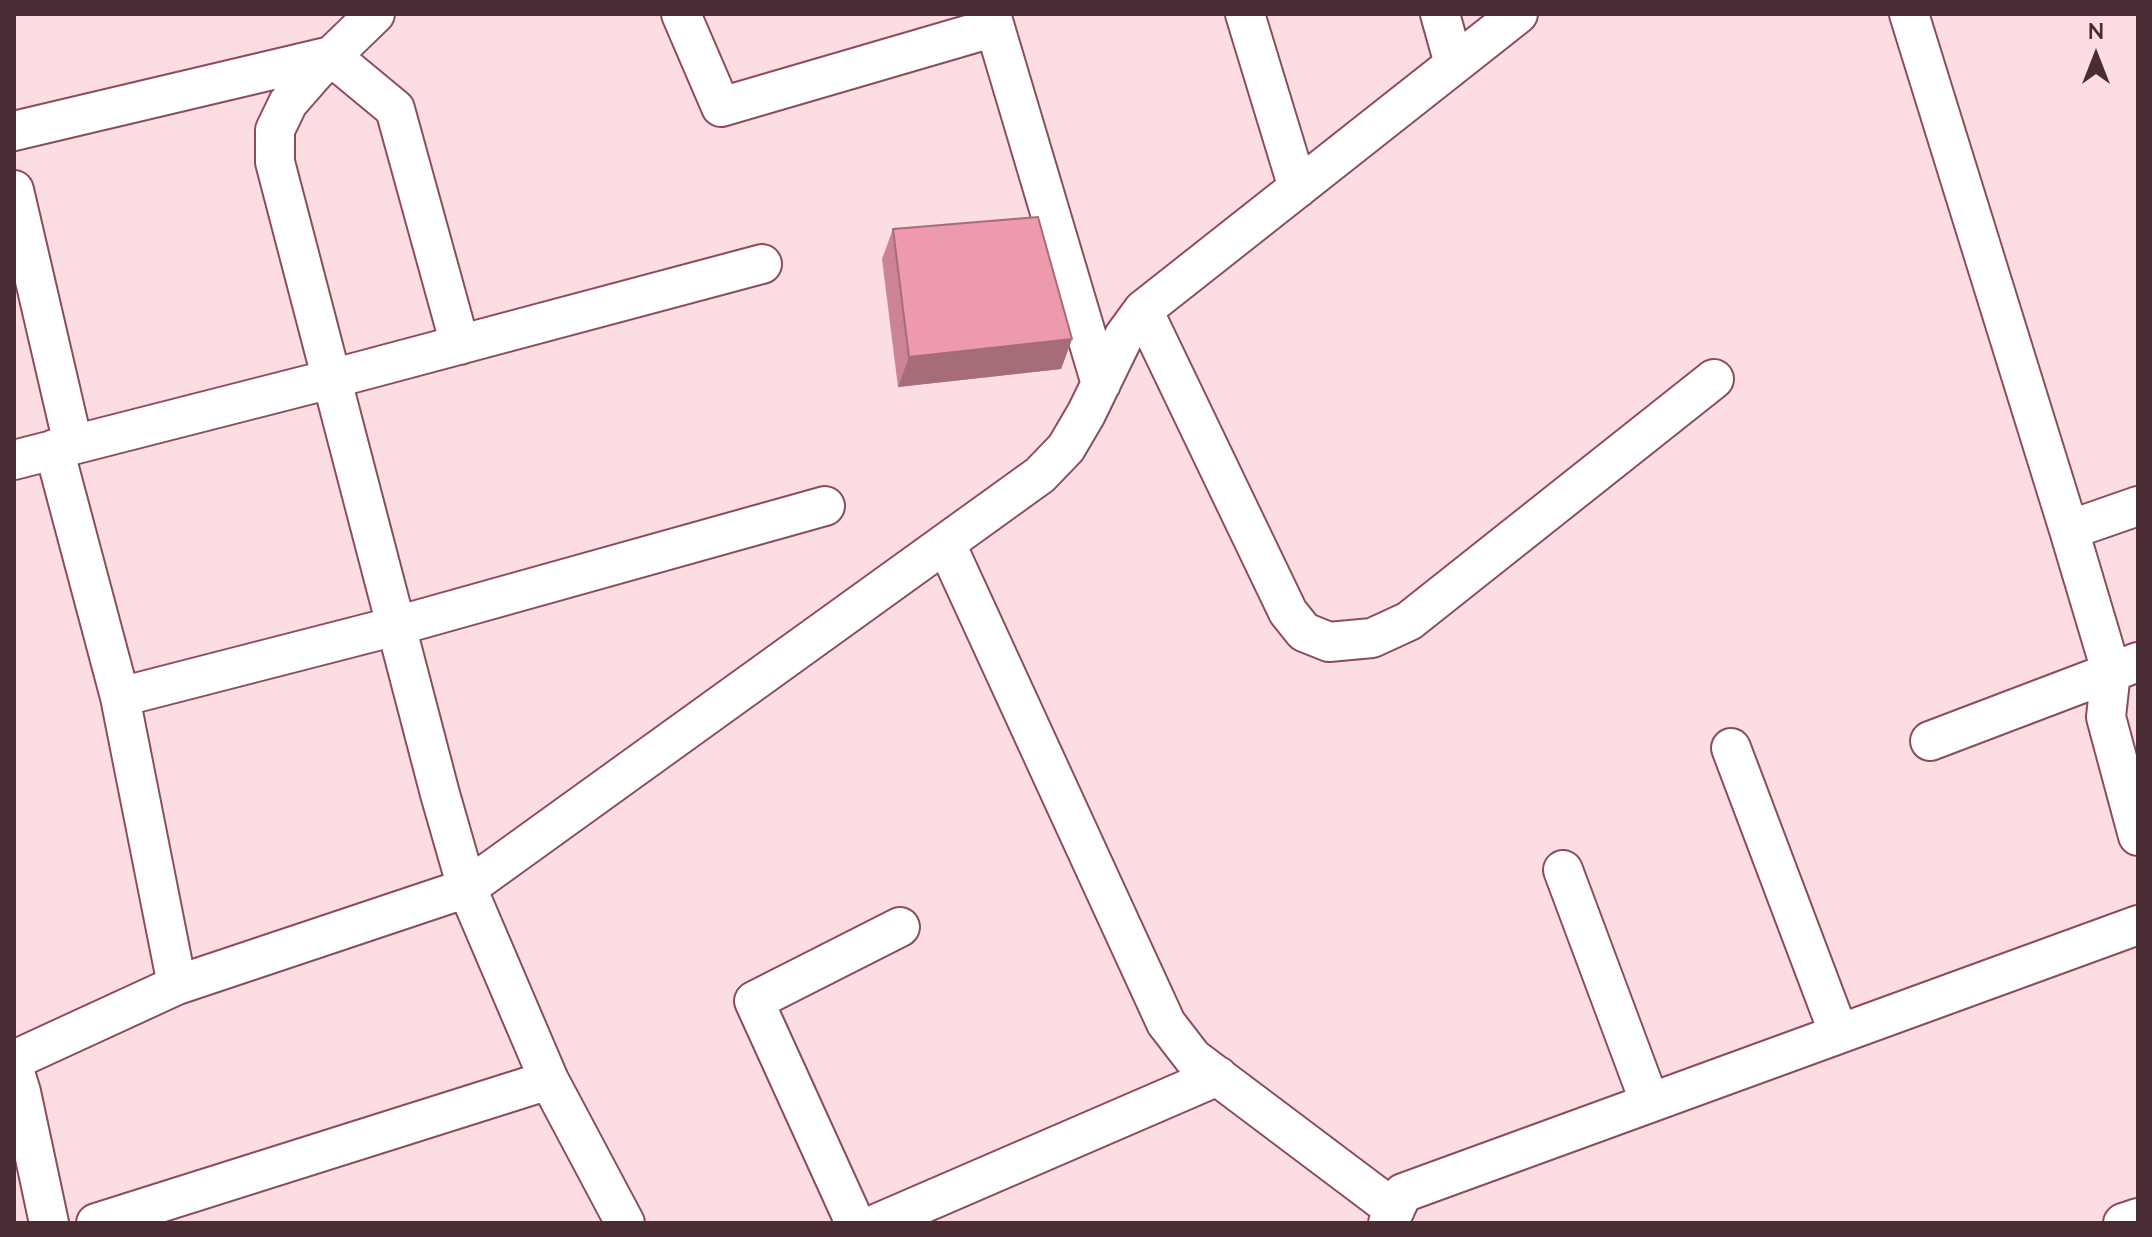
<!DOCTYPE html>
<html>
<head>
<meta charset="utf-8">
<style>
  body { margin:0 }
  #map { position:relative; width:2152px; height:1237px; overflow:hidden; background:#fbdde2; font-family:"Nunito Sans",sans-serif }
  canvas { display:block }
  .frame { position:absolute; inset:0; border:16px solid #4a2d34; pointer-events:none }
  .north { position:absolute; left:2056px; top:16px; width:80px; height:80px; -webkit-text-stroke:6px #fbdde2; paint-order:stroke; rotate:0deg; font-size:22px; font-weight:700; line-height:32px; text-align:center; color:#4a2d34 }
  .north::after { content:''; display:block; margin:auto; width:28px; height:36px; background:#4a2d34; clip-path:polygon(50% 0,100% 100%,50% 72%,0 100%) }
</style>
</head>
<body>
<div id="map">
<canvas width="2152" height="1237"></canvas>
<div class="frame"></div>
<div class="north">N</div>
</div>
<script>
const ctx = document.querySelector('canvas').getContext('2d');
ctx.lineJoin = 'round';
function shape(rows) {
  const path = new Path2D();
  for (const r of rows) {
    path.moveTo(r[0], r[1]);
    for (let i = 2; i < r.length; i += 2) path.lineTo(r[i], r[i + 1]);
  }
  return path;
}
function trace(path, color, width, dash) {
  ctx.strokeStyle = color;
  ctx.lineWidth = width;
  ctx.lineCap = dash ? 'butt' : 'round';
  ctx.setLineDash(dash || []);
  ctx.stroke(path);
}
function paint(path, color) {
  ctx.fillStyle = color;
  ctx.fill(path, 'evenodd');
}
const minor = shape([
  [375,14,316,71,288,103,275,130,275,162,440,794,467,888,549,1080,625,1223],
  [681,14,721,107,995,27],
  [991,14,1101,384],
  [1245,14,1298,188],
  [1440,14,1454,64],
  [1909,14,2069,530,2111,671,2106,717,2138,836],
  [14,131,331,56,395,109,460,345],
  [14,190,73,444],
  [1143,310,1288,612,1304,632,1329,642,1372,638,1409,621,1714,379],
  [54,449,120,697,177,985],
  [14,460,331,379,762,264],
  [2069,530,2138,506],
  [946,544,1166,1023,1193,1058,1395,1210],
  [120,697,396,626,825,506],
  [1930,741,2138,662],
  [1731,748,1839,1034],
  [1563,870,1650,1103],
  [14,1060,177,985,467,888,1040,475,1066,448,1086,414,1124,336,1143,310,1518,14],
  [14,1069,21,1092,49,1223],
  [96,1223,549,1080],
  [855,1223,754,1001,900,927],
  [878,1223,1218,1076],
  [1388,1223,1403,1193,2138,925],
  [2123,1223,2138,1218]
]);
trace(minor, '#8b4c5b', 42);
trace(minor, '#fff', 38);
paint(shape([
  [893,229,1072,339,1061,369,898,387,882,259]
]), '#cc8494');
paint(shape([
  [1072,339,1061,369,898,387,909,357]
]), '#a66c78');
const building = shape([
  [1038,217,1072,339,909,357,893,229,1038,217]
]);
paint(building, '#ed9aac');
trace(building, '#a66c78', 2);
</script>
</body>
</html>
